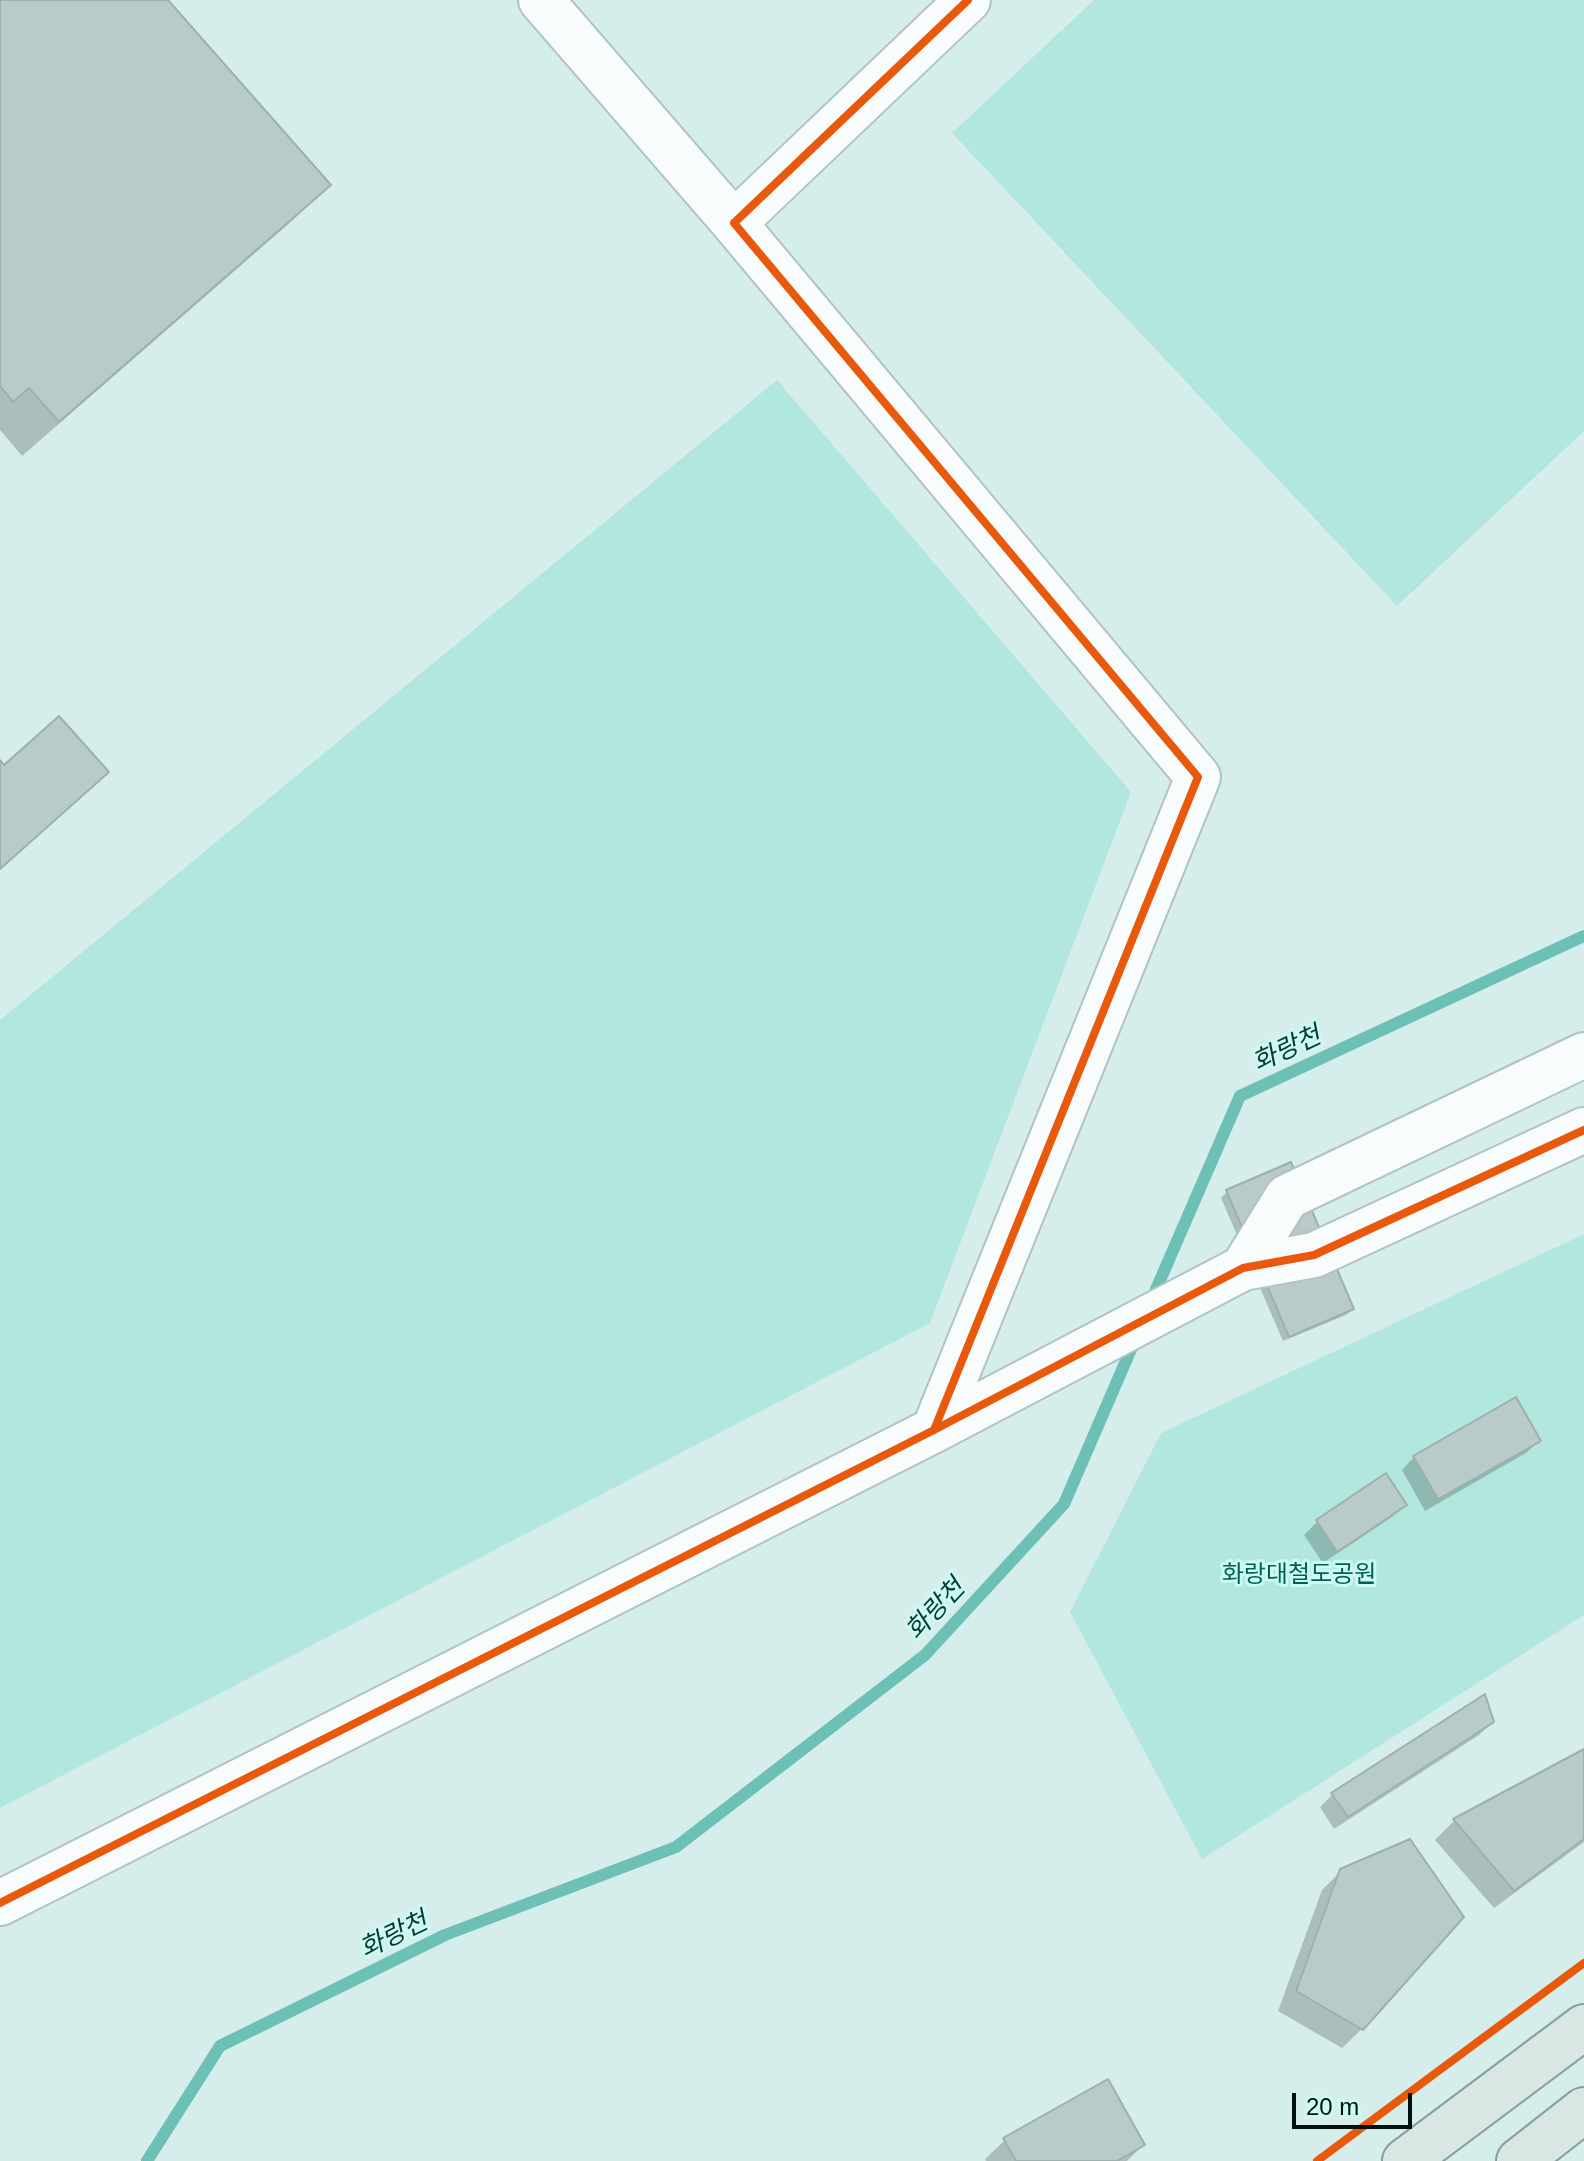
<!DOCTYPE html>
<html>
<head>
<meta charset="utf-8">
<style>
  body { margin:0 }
  #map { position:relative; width:1584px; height:2161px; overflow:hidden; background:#d6eeeb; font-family:Arial,sans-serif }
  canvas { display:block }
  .scale { position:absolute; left:1292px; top:2093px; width:120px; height:36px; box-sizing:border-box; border:4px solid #02100e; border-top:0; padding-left:10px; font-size:24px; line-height:28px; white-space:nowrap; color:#02100e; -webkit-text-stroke:6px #ccf9f1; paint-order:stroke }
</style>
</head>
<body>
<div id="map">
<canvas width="1584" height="2161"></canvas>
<div class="scale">20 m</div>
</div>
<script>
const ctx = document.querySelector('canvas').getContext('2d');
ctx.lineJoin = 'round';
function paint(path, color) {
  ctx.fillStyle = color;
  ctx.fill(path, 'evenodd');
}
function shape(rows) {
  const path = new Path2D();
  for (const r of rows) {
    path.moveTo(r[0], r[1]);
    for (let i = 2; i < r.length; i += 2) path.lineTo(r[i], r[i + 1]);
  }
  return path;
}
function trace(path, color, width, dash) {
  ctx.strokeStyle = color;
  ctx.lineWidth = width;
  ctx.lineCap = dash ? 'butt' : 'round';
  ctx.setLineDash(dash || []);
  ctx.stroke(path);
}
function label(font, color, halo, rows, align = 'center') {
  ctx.font = font + ' Arial,"Noto Sans KR",sans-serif';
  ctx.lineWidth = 6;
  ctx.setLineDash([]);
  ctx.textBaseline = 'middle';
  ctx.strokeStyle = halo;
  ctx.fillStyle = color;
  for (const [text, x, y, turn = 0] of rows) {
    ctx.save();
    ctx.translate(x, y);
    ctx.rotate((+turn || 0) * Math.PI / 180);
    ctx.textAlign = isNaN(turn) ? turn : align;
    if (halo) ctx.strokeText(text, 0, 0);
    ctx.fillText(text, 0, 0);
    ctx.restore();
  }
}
paint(shape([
  [1094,0,1584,0,1584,431,1397,606,952,133],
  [777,380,1131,792,930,1323,0,1808,0,1020],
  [1584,1234,1584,1615,1202,1859,1070,1612,1161,1433]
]), '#b2e7df');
paint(shape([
  [0,0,165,0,328,185,293,220,22,456,0,430],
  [0,763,4,768,106,772,0,870],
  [1227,1192,1352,1309,1346,1315,1283,1341,1221,1198],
  [1539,1441,1526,1453,1425,1511,1402,1470,1414,1457],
  [1386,1476,1404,1504,1392,1517,1323,1563,1304,1535,1317,1522],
  [1492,1722,1479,1735,1334,1829,1320,1807,1333,1794],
  [1584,1751,1584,1842,1494,1908,1435,1840,1454,1821],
  [1342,1870,1362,2029,1342,2048,1278,2011,1322,1890],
  [1005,2140,1143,2145,1127,2161,986,2161,985,2159]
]), '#0003');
trace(shape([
  [1151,1301,1240,1096,1584,936],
  [147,2161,220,2046,445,1935,676,1847,925,1655,1064,1504,1135,1340]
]), '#6cc0b5', 12);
const building = shape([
  [0,0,168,0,331,185,59,422,29,388,13,402,0,386,0,0],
  [59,716,109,772,0,869,0,760,4,765,59,716],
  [1291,1162,1354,1309,1289,1337,1226,1190,1291,1162],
  [1516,1397,1541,1441,1438,1499,1413,1456,1516,1397],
  [1386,1473,1407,1505,1337,1552,1316,1520,1386,1473],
  [1485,1694,1494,1722,1348,1817,1331,1793,1485,1694],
  [1584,1749,1584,1839,1514,1891,1453,1819,1584,1749],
  [1410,1839,1464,1917,1363,2030,1296,1991,1340,1869,1410,1839],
  [1108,2079,1145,2145,1117,2161,1016,2161,1003,2138,1108,2079]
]);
paint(building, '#b8cbc8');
trace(building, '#9db0ad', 2);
const minor = shape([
  [541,0,734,223],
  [1243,1268,1287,1197,1584,1055],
  [934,1430,1198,777,734,223,968,0],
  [0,1903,934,1430,1243,1268,1314,1255,1584,1130]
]);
const major = shape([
  [1405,2161,1584,2027],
  [1519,2161,1584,2110]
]);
trace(minor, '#b1c3c1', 48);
trace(major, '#85a09c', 48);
trace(minor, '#f9fcfc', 44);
trace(major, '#d9e6e4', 44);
trace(shape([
  [934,1430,1198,777,734,223,968,0],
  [0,1903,934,1430,1243,1268,1314,1255,1584,1130],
  [1317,2161,1584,1963]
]), '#e8590c', 8);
label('24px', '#016057', '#ccf9f1', [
  ["화랑대철도공원",1299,1575]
]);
label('italic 26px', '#073a34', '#ccf9f1', [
  ["화랑천",1287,1050,-25],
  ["화랑천",936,1610,-47],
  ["화랑천",394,1936,-26]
]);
</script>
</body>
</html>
